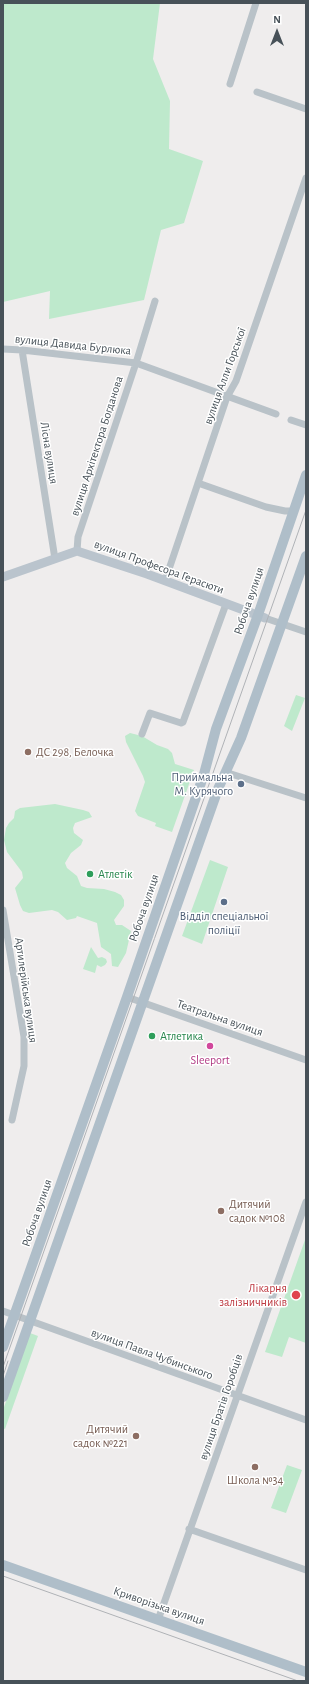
<!DOCTYPE html>
<html>
<head>
<meta charset="utf-8">
<style>
  body { margin:0 }
  #map { position:relative; width:309px; height:1684px; overflow:hidden; background:#efeded; font-family:"Alegreya Sans",sans-serif }
  canvas { display:block }
  .frame { position:absolute; inset:0; border:4px solid #475158; pointer-events:none }
  .north { position:absolute; left:257px; top:12px; width:40px; height:40px; -webkit-text-stroke:3px #fff; paint-order:stroke; rotate:0deg; font-size:11px; font-weight:700; line-height:16px; text-align:center; color:#475158 }
  .north::after { content:''; display:block; margin:auto; width:14px; height:18px; background:#475158; clip-path:polygon(50% 0,100% 100%,50% 72%,0 100%) }
</style>
</head>
<body>
<div id="map">
<canvas width="309" height="1684"></canvas>
<div class="frame"></div>
<div class="north">N</div>
</div>
<script>
const ctx = document.querySelector('canvas').getContext('2d');
ctx.lineJoin = 'round';
function paint(path, color) {
  ctx.fillStyle = color;
  ctx.fill(path, 'evenodd');
}
function shape(rows) {
  const path = new Path2D();
  for (const r of rows) {
    path.moveTo(r[0], r[1]);
    for (let i = 2; i < r.length; i += 2) path.lineTo(r[i], r[i + 1]);
  }
  return path;
}
function trace(path, color, width, dash) {
  ctx.strokeStyle = color;
  ctx.lineWidth = width;
  ctx.lineCap = dash ? 'butt' : 'round';
  ctx.setLineDash(dash || []);
  ctx.stroke(path);
}
function label(font, color, halo, rows, align = 'center') {
  ctx.font = font + ' "Alegreya Sans",sans-serif';
  ctx.lineWidth = 3;
  ctx.setLineDash([]);
  ctx.textBaseline = 'middle';
  ctx.strokeStyle = halo;
  ctx.fillStyle = color;
  for (const [text, x, y, turn = 0] of rows) {
    ctx.save();
    ctx.translate(x, y);
    ctx.rotate((+turn || 0) * Math.PI / 180);
    ctx.textAlign = isNaN(turn) ? turn : align;
    if (halo) ctx.strokeText(text, 0, 0);
    ctx.fillText(text, 0, 0);
    ctx.restore();
  }
}
paint(shape([
  [3,3,160,3,153,59,170,101,169,149,203,161,184,223,161,230,144,300,49,319,50,291,3,302],
  [296,695,305,698,292,731,284,726],
  [130,733,142,736,157,745,168,749,172,753,175,764,194,770,172,832,155,826,156,823,138,816,135,811,145,782,143,776,126,742,125,736],
  [55,804,83,810,89,812,92,817,75,823,73,828,74,833,83,840,81,845,71,853,65,863,67,868,77,876,81,886,87,888,104,889,115,892,121,895,124,900,124,906,114,920,116,925,122,925,131,931,126,953,118,967,112,966,111,954,101,947,97,923,77,916,76,918,67,920,58,912,52,910,29,913,23,911,20,905,15,888,23,878,22,872,7,852,4,840,6,828,9,823,14,818,15,811,20,808],
  [210,860,228,867,202,944,182,936],
  [91,947,98,958,102,957,106,959,107,962,105,965,101,967,97,965,95,973,83,969],
  [306,1237,306,1343,289,1337,282,1357,265,1352],
  [30,1333,38,1336,5,1429,3,1428,3,1410],
  [287,1465,302,1470,286,1513,271,1508]
]), '#bee9cc');
trace(shape([
  [230,84,256,3],
  [257,92,306,109],
  [3,349,22,350,136,363,276,414],
  [22,350,55,559],
  [291,420,306,425],
  [198,483,266,507,285,511,294,511],
  [77,551,78,537,136,363,155,301],
  [165,581,227,397,236,381,306,178],
  [265,618,306,632],
  [142,734,150,713,181,723,183,722,226,604],
  [225,772,306,798],
  [3,910,24,1037,24,1066,12,1120],
  [127,997,306,1060],
  [3,1311,306,1420],
  [189,1529,306,1570],
  [158,1620,306,1202]
]), '#b9c2c8', 7);
trace(shape([
  [3,577,77,551,147,574,265,618]
]), '#bac4cd', 9);
trace(shape([
  [3,1347,127,997,204,774,216,729,258,615,306,475],
  [3,1397,218,789,241,738,306,556],
  [3,1565,306,1672]
]), '#afbec9', 10);
trace(shape([
  [3,1367,306,510],
  [3,1376,8,1361],
  [3,1576,298,1681]
]), '#afb2b6', 1);
for (const [x, y, r, color] of [
  [28,752,4,"#8d6e63"],
  [241,784,4,"#5c6f8a"],
  [90,874,4,"#2e9e5b"],
  [224,902,4,"#5c6f8a"],
  [152,1036,4,"#2e9e5b"],
  [210,1046,4,"#d1479c"],
  [221,1211,4,"#8d6e63"],
  [296,1295,5,"#e0444e"],
  [136,1436,4,"#8d6e63"],
  [255,1467,4,"#8d6e63"]
]) {
  const dot = new Path2D();
  dot.arc(x, y, r, 0, 2 * Math.PI);
  ctx.fillStyle = color;
  ctx.fill(dot);
  trace(dot, '#fff', 1.5);
}
label('12px', '#475158', '#fff', [
  ["вулиця Давида Бурлюка",73,345,6],
  ["вулиця Алли Горської",225,376,-70],
  ["вулиця Архітектора Богданова",97,446,-72],
  ["Лісна вулиця",49,453,81],
  ["вулиця Професора Герасюти",159,567,20],
  ["Робоча вулиця",249,601,-71],
  ["Робоча вулиця",144,908,-71],
  ["Артилерійська вулиця",26,990,82],
  ["Театральна вулиця",220,1018,19],
  ["Робоча вулиця",37,1213,-71],
  ["вулиця Павла Чубинського",152,1354,20],
  ["вулиця Братів Горобців",221,1407,-71],
  ["Криворізька вулиця",159,1606,19]
]);
label('12px', '#785e54', '#fff', [
  ["ДС 298, Белочка",36,752],
  ["Дитячий",229,1204],
  ["садок №108",229,1218],
  ["Дитячий",128,1429,"right"],
  ["садок №221",128,1443,"right"],
  ["Школа №34",255,1480,"center"]
], 'left');
label('12px', '#4e5e75', '#fff', [
  ["Приймальна",233,777],
  ["М. Курячого",233,791],
  ["Відділ спеціальної",224,916,"center"],
  ["поліції",224,930,"center"]
], 'right');
label('12px', '#27864d', '#fff', [
  ["Атлетік",98,874],
  ["Атлетика",160,1036]
], 'left');
label('12px', '#b23c85', '#fff', [
  ["Sleeport",210,1060]
]);
label('12px', '#be3a42', '#fff', [
  ["Лікарня",287,1288],
  ["залізничників",287,1302]
], 'right');
</script>
</body>
</html>
